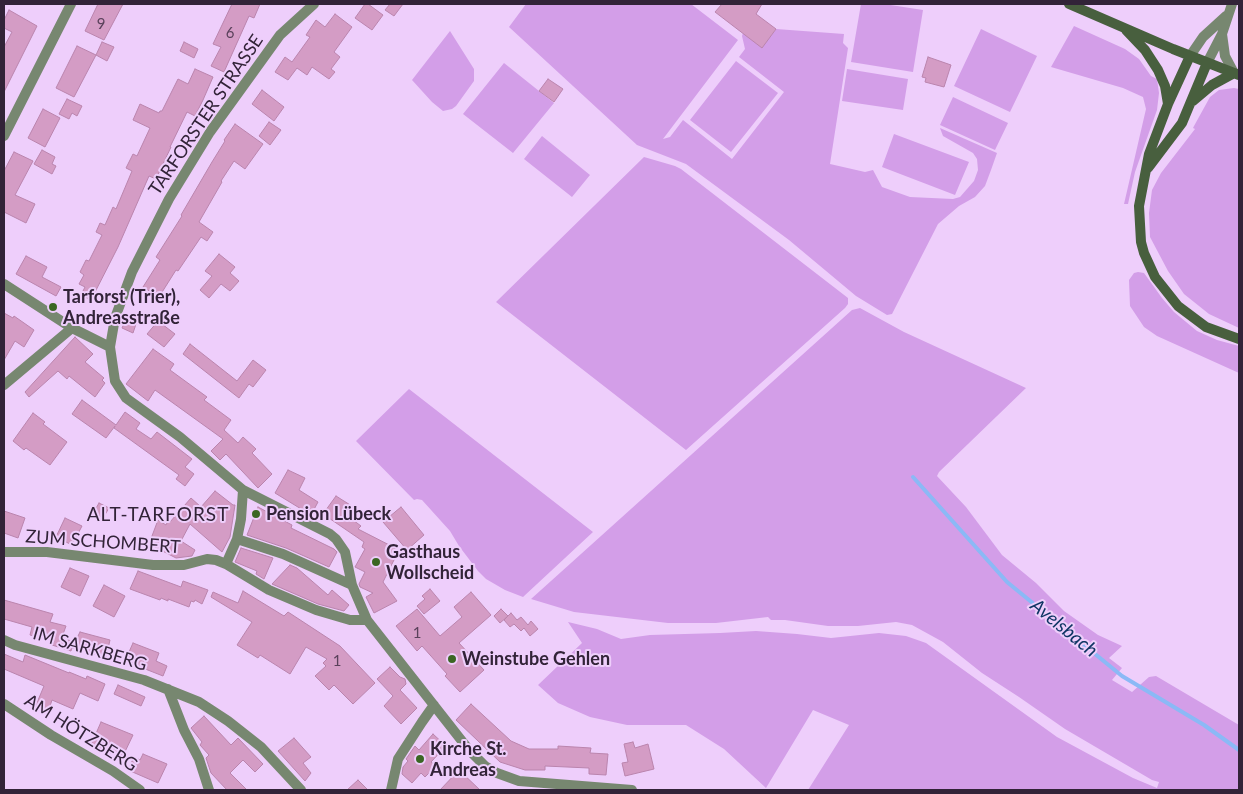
<!DOCTYPE html>
<html>
<head>
<meta charset="utf-8">
<style>
  body { margin:0 }
  #map { position:relative; width:1243px; height:794px; overflow:hidden; background:#eecefb; font-family:Lato,sans-serif }
  canvas { display:block }
  .frame { position:absolute; inset:0; border:5px solid #322338; pointer-events:none }
</style>
</head>
<body>
<div id="map">
<canvas width="1243" height="794"></canvas>
<div class="frame"></div>
</div>
<script>
const ctx = document.querySelector('canvas').getContext('2d');
ctx.lineJoin = 'round';
function paint(path, color) {
  ctx.fillStyle = color;
  ctx.fill(path, 'evenodd');
}
function shape(rows) {
  const path = new Path2D();
  for (const r of rows) {
    path.moveTo(r[0], r[1]);
    for (let i = 2; i < r.length; i += 2) path.lineTo(r[i], r[i + 1]);
  }
  return path;
}
function trace(path, color, width, dash) {
  ctx.strokeStyle = color;
  ctx.lineWidth = width;
  ctx.lineCap = dash ? 'butt' : 'round';
  ctx.setLineDash(dash || []);
  ctx.stroke(path);
}
function label(font, color, halo, rows, align = 'center') {
  ctx.font = font + ' Lato,sans-serif';
  ctx.lineWidth = 4;
  ctx.setLineDash([]);
  ctx.textBaseline = 'middle';
  ctx.strokeStyle = halo;
  ctx.fillStyle = color;
  for (const [text, x, y, turn = 0] of rows) {
    ctx.save();
    ctx.translate(x, y);
    ctx.rotate((+turn || 0) * Math.PI / 180);
    ctx.textAlign = isNaN(turn) ? turn : align;
    if (halo) ctx.strokeText(text, 0, 0);
    ctx.fillText(text, 0, 0);
    ctx.restore();
  }
}
paint(shape([
  [526,4,691,4,738,40,663,139,670,137,683,120,732,159,784,92,739,57,745,49,742,36,743,33,762,47,776,29,844,34,843,43,848,48,830,164,865,172,873,170,882,187,910,197,953,199,960,197,974,181,978,170,977,159,973,153,943,136,940,128,997,153,991,170,985,186,975,197,959,206,938,224,892,314,887,315,856,296,789,240,686,164,637,145,509,27],
  [861,4,884,4,923,10,913,72,851,62],
  [1074,26,1125,49,1139,59,1151,76,1157,79,1159,93,1157,110,1135,172,1128,204,1124,204,1146,109,1143,97,1123,88,1051,67],
  [981,29,1037,56,1010,112,954,86],
  [450,31,474,69,474,81,456,106,452,109,443,111,432,102,412,80],
  [736,61,778,93,731,152,690,120],
  [504,63,554,103,513,153,463,114],
  [847,69,908,79,903,110,842,101],
  [1234,88,1239,89,1239,328,1209,314,1184,294,1168,271,1150,237,1149,213,1152,190,1161,173,1195,129,1193,128,1194,126,1210,97,1219,90],
  [953,97,1008,123,995,150,940,125],
  [894,134,969,162,955,195,882,167],
  [542,136,590,175,572,197,524,159],
  [644,157,675,166,681,169,848,298,848,304,845,308,686,450,496,302],
  [1138,272,1144,273,1162,298,1174,312,1197,331,1217,340,1239,346,1239,373,1157,336,1144,327,1130,306,1129,280,1134,273],
  [860,308,904,332,1026,388,939,472,937,476,966,507,1002,555,1036,583,1064,611,1098,635,1122,646,1109,658,1122,668,1112,680,1132,692,1149,677,1156,676,1239,725,1239,790,808,790,849,725,813,710,766,788,724,749,686,725,627,725,590,717,558,703,538,685,582,643,568,622,597,629,621,639,650,635,720,633,756,631,797,634,831,638,879,633,906,636,926,643,1057,737,1133,778,1157,788,1159,782,1152,780,1065,729,1019,697,982,673,943,642,912,625,896,622,858,626,828,626,785,620,771,620,768,617,716,623,668,623,574,612,531,599,852,310],
  [409,389,593,532,523,597,505,590,486,579,478,571,459,546,450,531,422,500,417,499,414,500,356,441]
]), '#d39ee8');
trace(shape([
  [913,477,1007,582,1122,676,1204,725,1239,750]
]), '#8bb9f6', 4);
const building = shape([
  [98,4,123,4,104,40,85,31,98,4],
  [232,4,260,4,254,18,249,16,224,72,211,66,221,47,213,44,232,4],
  [365,4,368,4,383,15,372,30,355,18,365,4],
  [390,4,403,4,394,16,385,10,390,4],
  [722,4,762,4,756,14,776,29,762,48,715,12,722,4],
  [9,10,37,26,4,92,4,47,12,32,4,28,4,20,9,10],
  [335,14,352,27,334,52,340,57,331,69,335,72,329,79,312,67,307,75,297,68,288,80,275,72,285,57,292,62,310,37,306,35,316,20,325,27,335,14],
  [102,42,114,47,107,61,96,55,102,42],
  [184,42,198,49,194,58,180,51,184,42],
  [77,46,96,55,74,97,56,88,77,46],
  [928,57,951,65,944,87,925,82,926,78,922,77,928,57],
  [195,69,213,77,203,100,195,116,187,112,170,147,171,147,156,179,149,176,118,247,91,300,81,295,85,287,79,284,84,275,80,272,86,260,89,261,102,235,96,232,100,223,105,225,113,207,116,209,132,171,126,168,133,154,137,156,150,128,133,120,140,104,159,113,160,111,162,111,178,79,188,84,195,69],
  [548,79,563,89,554,102,539,91,548,79],
  [262,90,284,107,274,121,252,104,262,90],
  [67,99,82,106,77,116,72,113,69,119,59,114,67,99],
  [43,109,60,118,45,147,28,138,43,109],
  [269,122,281,130,270,145,259,136,269,122],
  [235,124,263,144,245,169,234,161,221,181,222,182,199,222,213,232,207,241,201,237,178,271,176,270,159,297,143,287,160,260,156,257,182,216,181,215,212,162,225,141,224,140,235,124],
  [42,150,55,157,52,164,56,166,52,174,34,164,42,150],
  [14,152,33,161,15,195,35,204,26,223,4,212,4,171,14,152],
  [219,254,235,267,230,273,239,281,230,291,221,284,209,298,200,290,212,276,205,271,219,254],
  [26,256,47,267,42,277,61,287,56,296,16,274,26,256],
  [4,313,13,318,14,316,34,330,24,347,15,341,4,360,4,313],
  [127,317,137,321,133,333,122,328,127,317],
  [158,321,175,334,164,347,147,334,158,321],
  [75,337,93,354,85,362,104,378,102,380,105,383,95,397,69,376,67,379,58,371,29,397,25,392,75,337],
  [190,344,237,381,253,360,266,370,253,387,249,384,239,398,183,354,190,344],
  [153,349,174,364,170,370,207,397,204,400,231,420,224,430,238,443,243,437,256,449,252,453,272,474,258,488,226,454,220,460,211,451,223,439,155,390,148,401,126,384,153,349],
  [82,400,116,425,125,412,140,423,136,429,151,439,157,432,192,459,185,467,194,474,185,486,176,479,179,475,114,428,115,426,106,438,72,414,82,400],
  [33,413,45,422,43,424,67,442,50,465,26,448,24,450,13,441,33,413],
  [288,470,305,478,299,490,318,502,311,515,275,493,288,470],
  [215,491,233,505,235,505,230,537,222,552,190,524,181,541,195,550,192,556,176,558,149,544,158,520,166,525,168,521,170,522,191,498,201,507,215,491],
  [336,496,355,508,349,517,361,526,358,529,399,550,383,582,397,601,374,613,366,597,373,593,360,587,359,584,365,572,355,567,365,549,362,547,364,542,323,514,336,496],
  [99,503,109,508,103,518,95,513,95,510,99,503],
  [258,507,292,525,291,528,334,549,337,552,329,567,286,548,247,535,258,507],
  [401,507,424,535,407,550,383,522,401,507],
  [4,511,25,518,18,538,4,533,4,511],
  [65,518,82,526,72,545,56,537,65,518],
  [241,548,273,558,264,579,256,574,257,571,235,562,241,548],
  [290,565,297,568,328,595,332,590,349,605,344,611,318,604,272,584,290,565],
  [70,568,89,576,80,596,61,587,70,568],
  [138,571,181,587,183,581,208,590,202,604,195,600,194,602,191,601,189,607,168,599,168,601,161,598,160,600,130,589,138,571],
  [104,585,125,596,114,617,93,606,104,585],
  [430,589,440,601,424,614,417,606,425,599,422,596,430,589],
  [243,591,284,616,288,612,340,646,375,683,353,704,334,685,329,690,315,676,326,666,323,663,327,659,306,647,290,674,260,655,258,658,237,645,252,622,211,597,213,592,238,603,243,591],
  [471,592,491,615,459,643,484,670,460,692,445,676,447,674,422,646,417,651,396,626,417,609,440,636,462,617,454,607,471,592],
  [4,600,53,614,50,622,66,626,62,637,73,642,71,651,52,645,54,641,30,635,32,627,4,619,4,600],
  [501,609,508,616,500,623,494,616,501,609],
  [511,613,517,620,521,617,528,625,531,621,538,629,530,636,524,628,521,631,514,624,510,627,504,620,511,613],
  [80,632,110,640,106,657,72,648,80,632],
  [133,643,159,653,156,661,167,666,163,676,125,661,133,643],
  [4,654,23,662,25,655,69,673,69,672,86,679,87,676,105,684,98,701,80,693,73,709,52,700,49,709,36,705,44,686,4,669,4,654],
  [390,667,400,677,405,679,406,684,400,690,417,708,401,724,384,706,393,696,377,679,390,667],
  [118,685,145,697,141,706,114,694,118,685],
  [471,704,511,741,529,749,558,749,558,746,591,748,590,753,608,754,606,775,589,774,589,768,545,766,545,770,525,770,500,762,456,720,471,704],
  [204,716,231,745,238,738,263,764,255,772,243,760,230,773,247,790,227,790,211,773,206,758,209,755,200,745,202,742,191,728,204,716],
  [101,722,133,735,122,758,91,745,101,722],
  [433,734,446,746,431,762,436,766,425,777,421,773,412,783,402,774,403,767,408,761,406,759,415,746,419,750,433,734],
  [294,738,311,757,303,763,311,773,305,781,278,751,294,738],
  [633,742,635,748,648,744,654,769,625,776,622,763,628,762,624,744,633,742],
  [143,754,167,764,158,783,128,770,134,757,140,760,143,754],
  [459,770,480,790,440,790,459,770],
  [358,780,368,790,347,790,358,780]
]);
paint(building, '#d49cc5');
trace(building, '#ba84ad', 1);
trace(shape([
  [314,4,280,35,210,132,169,199,132,272,115,318,110,347,115,381,126,398,180,437,243,490,330,534,336,539,345,552,352,585,367,620,469,750,485,766,497,773,519,781,632,790],
  [1222,34,1225,56,1234,73],
  [1190,56,1203,37,1226,16],
  [1207,63,1222,34,1232,4],
  [4,136,71,4],
  [4,284,72,328,110,347],
  [4,385,72,328],
  [237,539,241,519,243,490],
  [4,552,47,552,153,565,184,565,207,559,216,560,226,564,269,590,316,610,350,620,367,620],
  [226,564,237,539,283,554,352,585],
  [4,640,15,645,144,680,199,702,228,721,261,747,301,790],
  [168,689,184,730,199,759,209,790],
  [4,704,51,735,113,771,140,790],
  [391,790,398,759,422,722,434,705]
]), '#778770', 10);
trace(shape([
  [1069,4,1173,49,1239,75],
  [1126,30,1145,50,1158,70,1165,86,1168,104],
  [1190,56,1168,104,1149,154,1139,206,1141,242,1144,253,1155,277,1178,306,1206,327,1239,339],
  [1193,101,1212,85,1234,73],
  [1148,168,1182,123,1207,63]
]), '#485f3e', 10);
for (const [x, y, r, color] of [
  [53,307,5,"#3b6623"],
  [256,514,5,"#3b6623"],
  [376,562,5,"#3b6623"],
  [452,659,5,"#3b6623"],
  [420,759,5,"#3b6623"]
]) {
  const dot = new Path2D();
  dot.arc(x, y, r, 0, 2 * Math.PI);
  ctx.fillStyle = color;
  ctx.fill(dot);
  trace(dot, '#eecefb', 2);
}
label('15px', '#5a415b', null, [
  ["9",101,24],
  ["6",230,33],
  ["1",417,633],
  ["1",337,661]
]);
label('18px', '#322338', '#eecefb', [
  ["TARFORSTER STRASSE",206,115,-56],
  ["ZUM SCHOMBERT",103,542,4],
  ["IM SARKBERG",90,649,16],
  ["AM HÖTZBERG",81,733,32]
]);
label('bold 18px', '#322338', '#eecefb', [
  ["Tarforst (Trier),",63,297],
  ["Andreasstraße",63,318],
  ["Pension Lübeck",266,514],
  ["Gasthaus",386,552],
  ["Wollscheid",386,573],
  ["Weinstube Gehlen",462,659],
  ["Kirche St.",430,749],
  ["Andreas",430,770]
], 'left');
ctx.letterSpacing = '1px';
label('19px', '#322338', '#eecefb', [
  ["ALT-TARFORST",158,515]
]);
ctx.letterSpacing = '0px';
label('italic 19px', '#0f3564', '#eecefb', [
  ["Avelsbach",1064,628,39]
]);
</script>
</body>
</html>
